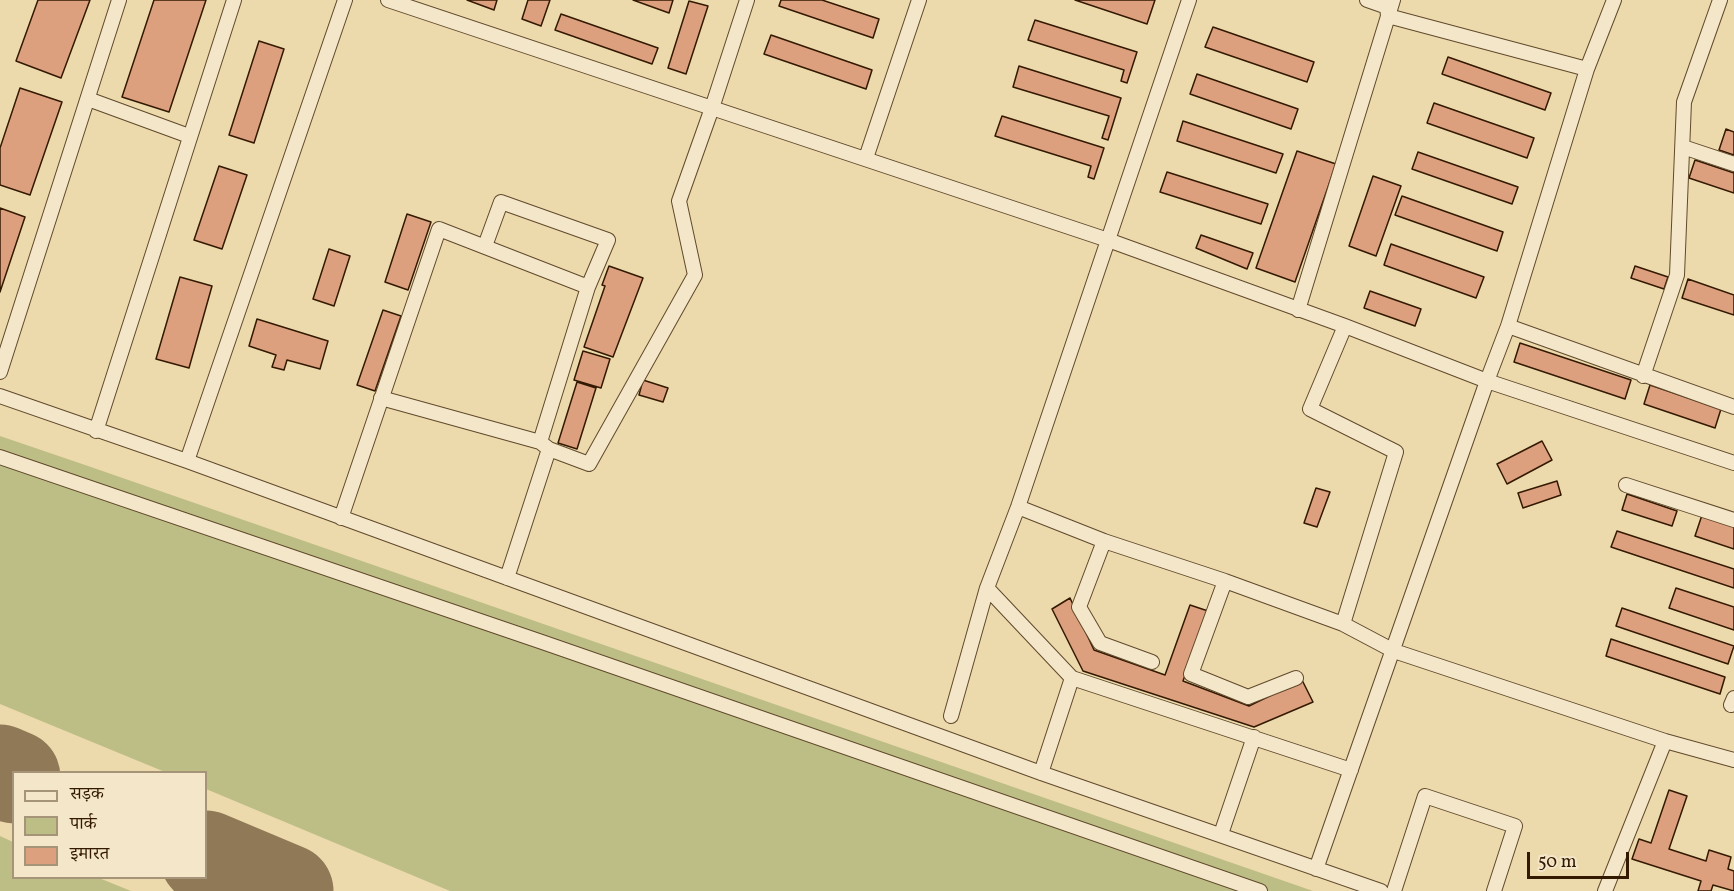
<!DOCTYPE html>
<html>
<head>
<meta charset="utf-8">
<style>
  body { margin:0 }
  #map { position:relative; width:1734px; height:891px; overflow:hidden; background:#ecd9ac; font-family:Vollkorn,"Noto Serif Devanagari",serif }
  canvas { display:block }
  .legend { position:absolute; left:12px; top:771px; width:195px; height:108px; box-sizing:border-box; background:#f3e6c9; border:2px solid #a69479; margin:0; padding:8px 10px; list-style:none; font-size:18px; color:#331900 }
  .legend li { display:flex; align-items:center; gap:12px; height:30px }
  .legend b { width:30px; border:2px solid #a69479 }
  .scale { position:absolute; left:1527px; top:852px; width:102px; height:27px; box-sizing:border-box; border:3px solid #331900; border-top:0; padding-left:8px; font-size:18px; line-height:21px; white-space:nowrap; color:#331900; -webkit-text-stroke:4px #f3e6c9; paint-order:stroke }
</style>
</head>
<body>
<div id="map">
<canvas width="1734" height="891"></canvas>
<ul class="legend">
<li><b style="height:8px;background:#f3e6c9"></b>सड़क</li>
<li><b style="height:16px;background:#bdbe86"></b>पार्क</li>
<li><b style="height:16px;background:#dca07e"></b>इमारत</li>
</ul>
<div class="scale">50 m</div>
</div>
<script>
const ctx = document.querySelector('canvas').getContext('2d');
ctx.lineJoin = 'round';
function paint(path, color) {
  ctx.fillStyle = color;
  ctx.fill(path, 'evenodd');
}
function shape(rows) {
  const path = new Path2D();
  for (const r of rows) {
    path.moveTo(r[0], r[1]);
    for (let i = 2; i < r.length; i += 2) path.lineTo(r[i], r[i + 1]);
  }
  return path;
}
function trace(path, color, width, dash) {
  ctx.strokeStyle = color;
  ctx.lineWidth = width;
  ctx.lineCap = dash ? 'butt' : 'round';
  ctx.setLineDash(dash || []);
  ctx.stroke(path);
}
paint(shape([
  [0,436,88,466,1313,891,1268,891,0,455],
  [0,461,1248,891,450,891,206,789,206,772,165,772,0,704],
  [0,836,13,842,14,878,99,878,131,891,0,891]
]), '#bdbe86');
trace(shape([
  [0,771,14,777],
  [206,857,287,891]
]), '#907956', 93);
const building = shape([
  [38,0,90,0,61,78,16,61,38,0],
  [154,0,206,0,169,112,122,97,154,0],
  [467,0,497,0,494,10,467,0],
  [528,0,550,0,541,26,522,19,528,0],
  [633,0,673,0,669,13,633,0],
  [781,0,822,0,879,19,873,38,779,6,781,0],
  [1075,0,1155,0,1147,24,1075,0],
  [689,1,708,6,686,74,668,68,689,1],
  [561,14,658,48,652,64,555,30,561,14],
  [1035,20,1137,52,1127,83,1121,81,1124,70,1028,40,1035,20],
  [1213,27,1314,62,1307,82,1205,47,1213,27],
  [771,35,872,70,866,89,764,54,771,35],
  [259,41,284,49,254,143,229,135,259,41],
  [1448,57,1551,93,1545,110,1442,74,1448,57],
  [1019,66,1121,98,1108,140,1102,138,1109,116,1013,87,1019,66],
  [1197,74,1298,109,1291,129,1190,94,1197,74],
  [20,88,62,102,30,195,0,185,0,148,20,88],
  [1434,103,1534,138,1527,158,1427,123,1434,103],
  [1002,116,1104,148,1094,179,1088,177,1091,166,995,136,1002,116],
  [1183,121,1283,154,1276,173,1177,141,1183,121],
  [1726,129,1734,132,1734,155,1719,150,1726,129],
  [1297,151,1336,164,1295,282,1256,268,1297,151],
  [1418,152,1518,187,1512,204,1412,169,1418,152],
  [1695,160,1734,173,1734,193,1689,178,1695,160],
  [219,166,247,175,222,249,194,240,219,166],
  [1167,172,1268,204,1261,224,1160,192,1167,172],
  [1373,176,1401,186,1376,256,1349,246,1373,176],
  [1402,196,1503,232,1497,251,1395,215,1402,196],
  [0,208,25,217,0,292,0,208],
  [407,214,431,222,408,290,385,282,407,214],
  [1201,235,1253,253,1247,269,1196,248,1201,235],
  [1391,244,1484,277,1476,298,1384,265,1391,244],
  [329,249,350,256,334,306,313,299,329,249],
  [609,266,643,278,613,357,584,347,605,286,602,285,609,266],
  [1635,266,1668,277,1664,289,1631,278,1635,266],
  [180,277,212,286,189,368,156,359,180,277],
  [1688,279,1734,295,1734,315,1682,298,1688,279],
  [1370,291,1421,309,1415,326,1364,308,1370,291],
  [383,310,401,316,375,391,357,385,383,310],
  [257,319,328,341,320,369,287,360,284,370,272,367,276,355,249,346,257,319],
  [1520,343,1631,380,1625,399,1514,362,1520,343],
  [583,351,610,359,601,388,574,380,583,351],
  [643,380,668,388,663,402,639,395,643,380],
  [577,382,596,388,577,449,558,443,577,382],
  [1650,385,1721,409,1715,428,1644,404,1650,385],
  [1542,441,1552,460,1507,484,1497,464,1542,441],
  [1557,481,1561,495,1523,508,1518,493,1557,481],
  [1316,488,1330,492,1317,527,1304,523,1316,488],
  [1627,494,1677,511,1672,526,1622,510,1627,494],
  [1702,515,1734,525,1734,549,1695,536,1702,515],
  [1617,531,1734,569,1734,588,1611,547,1617,531],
  [1676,588,1734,607,1734,630,1669,608,1676,588],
  [1070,598,1094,650,1165,675,1190,605,1208,611,1183,681,1249,706,1302,680,1313,702,1254,727,1083,671,1052,609,1070,598],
  [1622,608,1734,646,1728,664,1616,626,1622,608],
  [1611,639,1725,677,1720,694,1606,656,1611,639],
  [1669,790,1687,796,1669,849,1706,861,1709,850,1731,857,1728,869,1734,871,1734,891,1713,885,1711,891,1698,891,1701,881,1632,859,1639,839,1651,843,1669,790]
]);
paint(building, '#dca07e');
trace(building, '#331900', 1.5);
const minor = shape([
  [388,0,1108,240,1345,326,1487,381,1734,463],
  [1367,0,1387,7,1388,16,1587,69],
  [88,99,189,136],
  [1683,147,1734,164],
  [866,158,919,0],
  [485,246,501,202,608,240,588,287,540,442],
  [1298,310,1393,0],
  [1508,326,1734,407],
  [0,372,119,0],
  [1643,376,1677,275,1684,102,1720,0],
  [0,396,187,461,1041,773,1381,891],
  [381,398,540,442,549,449,589,464,695,275,679,201,712,108,747,0],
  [96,431,234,0],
  [0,457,542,642,1260,891],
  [187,461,345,0],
  [1626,485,1734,520],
  [1018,507,1104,541,1225,581,1343,624,1394,651,1665,741,1734,760],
  [341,518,439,229,588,287],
  [1104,541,1079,607,1100,643,1152,662],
  [507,578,549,449],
  [1225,581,1191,674,1248,697,1296,678],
  [987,588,1072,678,1351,770],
  [1343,624,1396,452,1310,409,1345,326],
  [1731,705,1734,698],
  [951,716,987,588,1018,507,1189,0],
  [1041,773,1072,678],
  [1221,834,1254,737],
  [1316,869,1487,381,1508,326,1587,69,1614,0],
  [1394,891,1425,796,1515,826,1494,891],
  [1605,891,1665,741]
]);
trace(minor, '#61492b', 16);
trace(minor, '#f3e6c9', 14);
</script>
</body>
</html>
